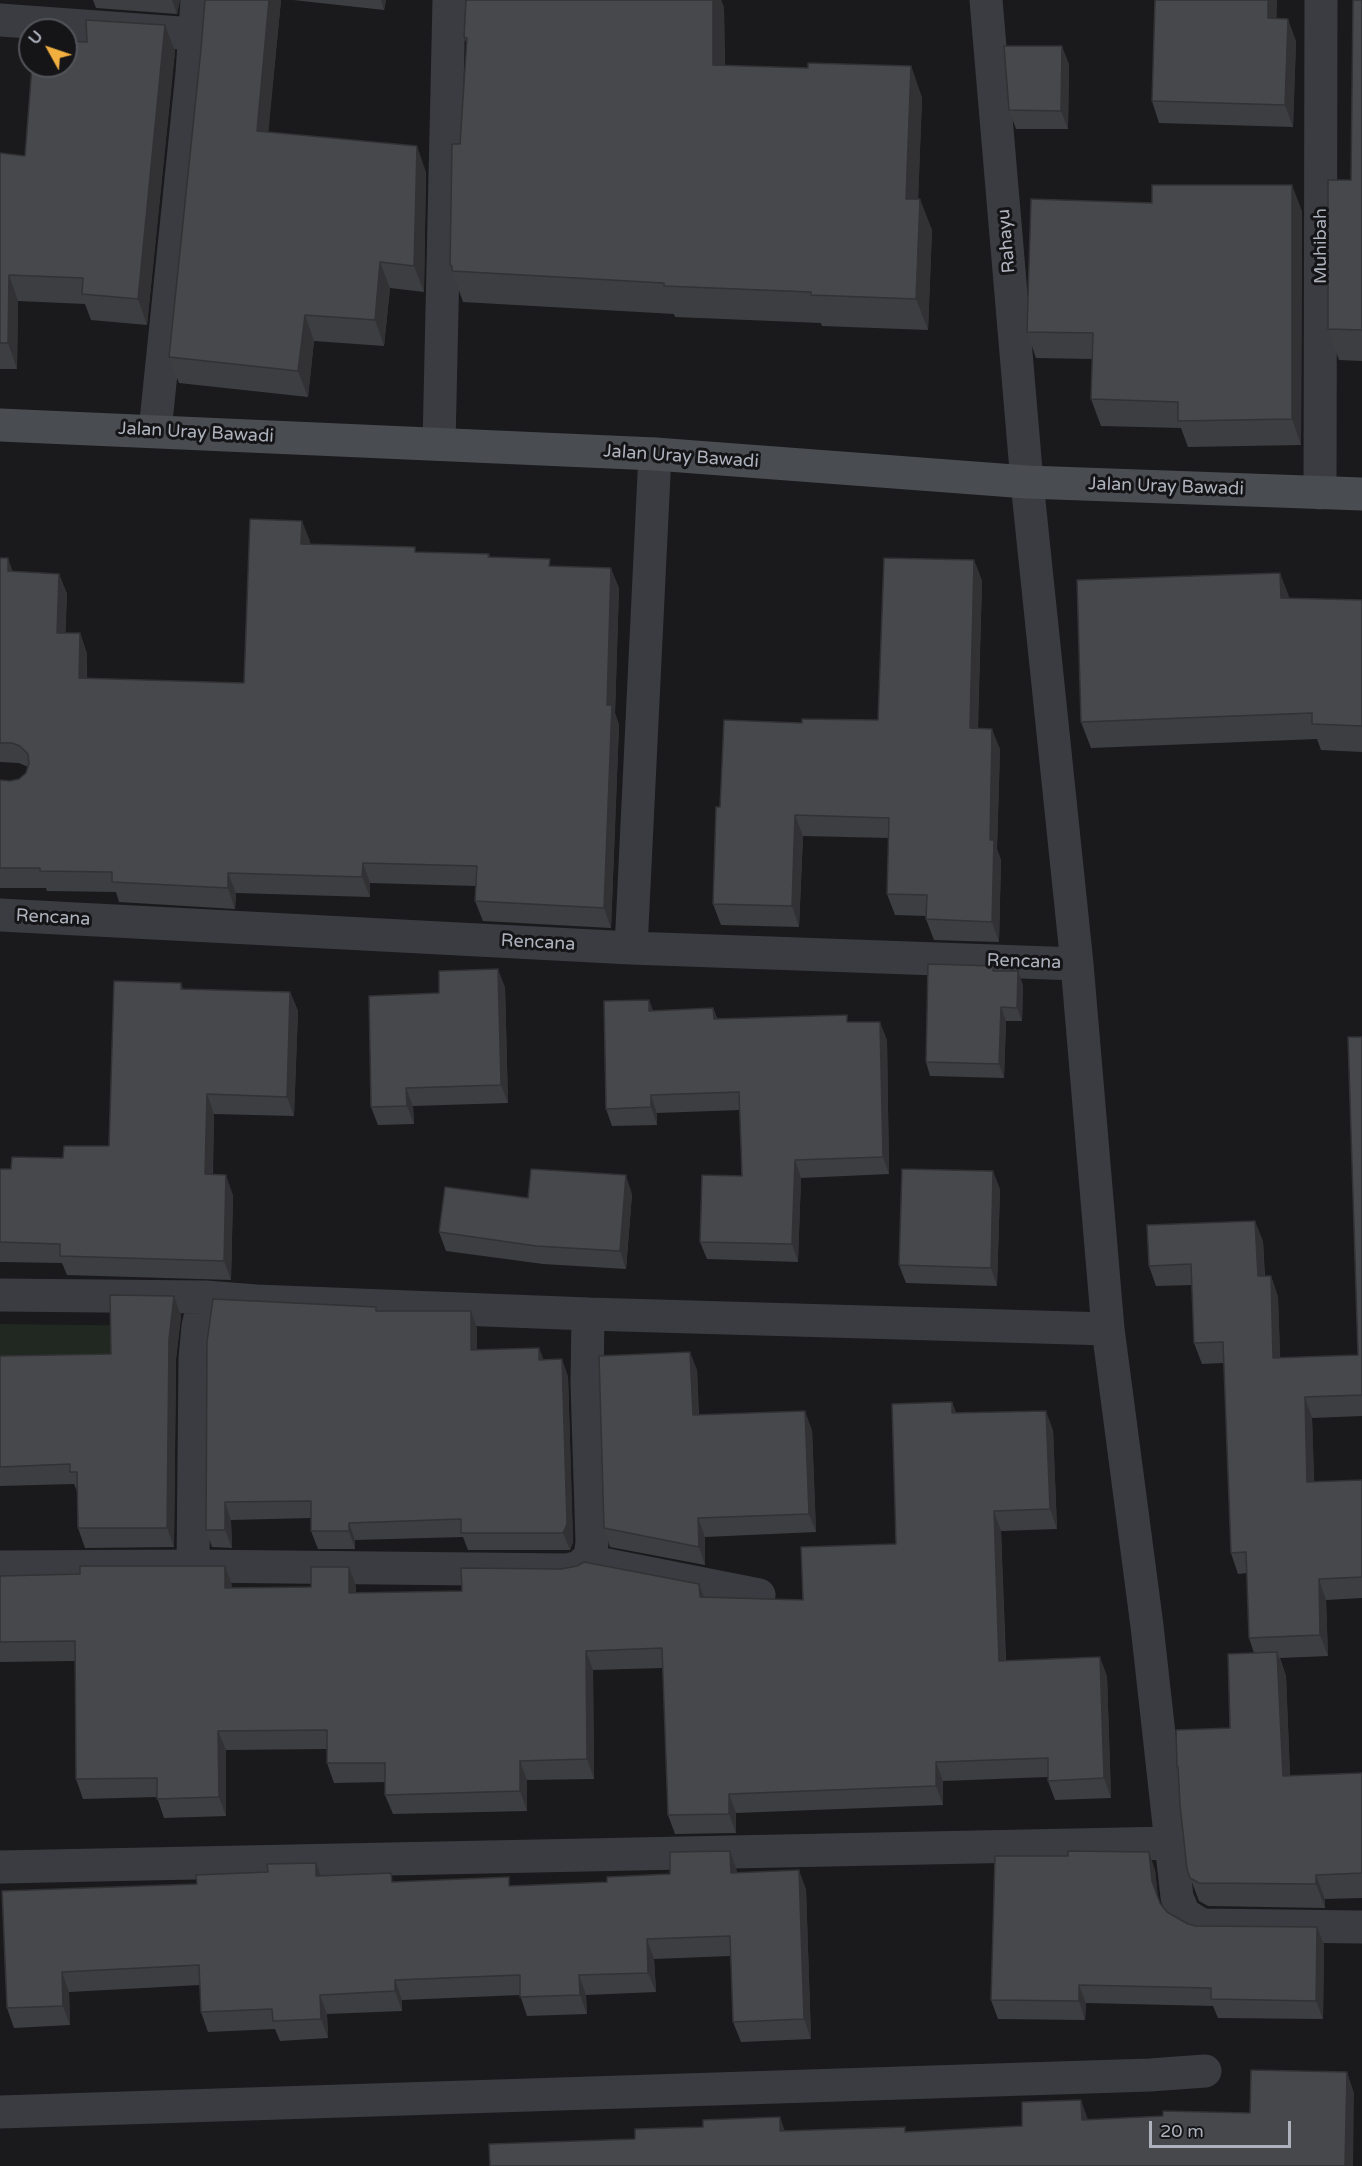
<!DOCTYPE html>
<html>
<head>
<meta charset="utf-8">
<style>
  body { margin:0 }
  #map { position:relative; width:1362px; height:2166px; overflow:hidden; background:#1a1a1d; font-family:"Varela Round",sans-serif }
  canvas { display:block }
  .north { position:absolute; left:18px; top:18px; width:60px; height:60px; box-sizing:border-box; background:#151518; border:2px solid #52545a; border-radius:50%; rotate:310deg; font-size:16px; font-weight:700; line-height:24px; text-align:center; color:#adb2bc }
  .north::after { content:''; display:block; margin:auto; width:21px; height:27px; background:#f0af3f; clip-path:polygon(50% 0,100% 100%,50% 72%,0 100%) }
  .scale { position:absolute; left:1149px; top:2121px; width:142px; height:27px; box-sizing:border-box; border:3px solid #adb2bc; border-top:0; padding-left:8px; font-size:18px; line-height:21px; white-space:nowrap; color:#adb2bc; -webkit-text-stroke:4px #151518; paint-order:stroke }
</style>
</head>
<body>
<div id="map">
<canvas width="1362" height="2166"></canvas>
<div class="north">U</div>
<div class="scale">20 m</div>
</div>
<script>
const ctx = document.querySelector('canvas').getContext('2d');
ctx.lineJoin = 'round';
function paint(path, color) {
  ctx.fillStyle = color;
  ctx.fill(path, 'evenodd');
}
function shape(rows) {
  const path = new Path2D();
  for (const r of rows) {
    path.moveTo(r[0], r[1]);
    for (let i = 2; i < r.length; i += 2) path.lineTo(r[i], r[i + 1]);
  }
  return path;
}
function trace(path, color, width, dash) {
  ctx.strokeStyle = color;
  ctx.lineWidth = width;
  ctx.lineCap = dash ? 'butt' : 'round';
  ctx.setLineDash(dash || []);
  ctx.stroke(path);
}
function label(font, color, halo, rows, align = 'center') {
  ctx.font = font + ' "Varela Round",sans-serif';
  ctx.lineWidth = 6;
  ctx.setLineDash([]);
  ctx.textBaseline = 'middle';
  ctx.strokeStyle = halo;
  ctx.fillStyle = color;
  for (const [text, x, y, turn = 0] of rows) {
    ctx.save();
    ctx.translate(x, y);
    ctx.rotate((+turn || 0) * Math.PI / 180);
    ctx.textAlign = isNaN(turn) ? turn : align;
    if (halo) ctx.strokeText(text, 0, 0);
    ctx.fillText(text, 0, 0);
    ctx.restore();
  }
}
paint(shape([
  [0,1324,174,1326,0,1428]
]), '#202821');
trace(shape([
  [986,0,1027,482,1077,964,1108,1329,1147,1626,1177,1897,1184,1914,1195,1921,1203,1925,1362,1927],
  [0,20,194,34],
  [155,431,192,73,197,0],
  [439,444,449,0],
  [1320,493,1321,0],
  [0,915,631,948,1077,964],
  [631,948,655,454],
  [0,1295,205,1297],
  [587,1561,759,1595],
  [193,1566,195,1359,198,1326,205,1297,256,1301,588,1314],
  [0,1567,193,1566,568,1570,579,1567,590,1557,592,1543,587,1383,588,1314,1108,1329],
  [0,1867,1171,1843],
  [0,2112,1150,2075,1205,2071]
]), '#3b3c42', 33);
trace(shape([
  [0,425,655,454,1027,482,1362,494]
]), '#494c51', 33);
paint(shape([
  [93,0,180,0,177,14,96,8],
  [205,0,281,0,268,132,426,172,424,292,390,288,384,346,314,341,308,397,179,383,169,357,201,49],
  [293,0,386,0,384,10],
  [466,0,721,0,724,8,725,66,808,68,911,66,922,98,918,199,932,230,928,330,822,326,821,323,675,317,674,314,463,302,450,265,460,144,467,45,464,37],
  [1155,0,1277,0,1276,19,1296,41,1293,127,1159,123,1152,101],
  [1362,0,1362,361,1339,360,1328,329,1351,180],
  [165,25,175,51,147,325,91,320,85,304,18,301,17,369,0,369,0,153,25,156,87,42],
  [1069,64,1068,129,1016,129,1009,110],
  [1302,211,1301,445,1188,447,1181,428,1101,426,1091,399,1093,359,1036,358,1027,332],
  [310,541,309,545,417,552,489,554,490,557,552,566,619,588,615,713,619,725,611,928,483,921,475,901,476,886,370,883,370,897,236,893,235,909,119,902,116,892,47,891,46,888,0,888,0,780,10,781,19,779,26,773,28,767,19,763,0,762,0,558,13,571,59,574,67,594,65,633,80,633,87,654,87,679,244,683],
  [974,560,982,581,978,728,1000,749,997,849,1001,860,999,942,934,940,926,919,926,916,895,915,887,894,889,838,803,836,799,927,721,925,713,904,720,807,802,723,878,720],
  [1289,598,1362,600,1362,752,1321,750,1317,739,1091,748,1081,722],
  [994,966,995,971,1023,985,1022,1021,1006,1021,1004,1078,930,1076,926,1062],
  [181,983,183,989,290,992,298,1011,294,1116,214,1114,213,1175,233,1195,231,1280,67,1275,62,1263,0,1262,0,1169,11,1169,63,1158,109,1146],
  [505,987,508,1103,413,1106,414,1124,378,1125,371,1107,439,993],
  [649,1000,653,1011,713,1008,717,1018,849,1022,887,1040,889,1174,801,1178,798,1262,707,1259,700,1242,742,1176,740,1110,657,1113,657,1125,612,1126,606,1109],
  [1362,1037,1362,1416,1312,1418,1314,1482,1362,1480,1362,1598,1326,1600,1328,1656,1280,1658,1286,1676,1290,1776,1362,1773,1362,1898,1325,1899,1325,1908,1208,1906,1199,1901,1187,1869,1179,1772,1177,1767,1230,1728,1254,1653,1249,1638,1247,1573,1238,1574,1231,1553,1224,1363,1202,1364,1194,1343,1192,1285,1156,1286,1149,1266,1263,1241,1265,1276,1271,1276,1278,1297,1280,1358,1358,1355],
  [1000,1189,997,1286,906,1283,899,1265],
  [632,1194,626,1269,543,1264,446,1251,439,1232,528,1198],
  [174,1296,181,1316,176,1359,174,1547,85,1548,78,1528,77,1491,74,1484,0,1486,0,1356,111,1354],
  [377,1311,477,1328,477,1350,539,1348,543,1359,568,1376,573,1542,570,1550,468,1550,463,1537,355,1540,355,1549,318,1549,311,1531,311,1518,231,1520,232,1548,212,1547,206,1530,207,1342],
  [697,1370,699,1415,812,1430,816,1532,705,1537,705,1565,610,1547,604,1528],
  [952,1402,956,1413,1053,1430,1057,1529,1001,1531,1006,1660,1107,1676,1111,1798,1055,1800,1048,1781,1048,1777,943,1781,943,1805,736,1813,736,1833,675,1834,668,1815,663,1668,593,1670,594,1779,527,1780,527,1811,393,1814,385,1795,385,1782,334,1783,327,1763,327,1749,226,1750,226,1816,164,1818,157,1797,83,1799,76,1779,75,1661,0,1662,0,1576,232,1585,232,1588,356,1586,356,1593,462,1591,699,1584,704,1597,803,1600,896,1544],
  [730,1851,737,1873,806,1889,811,2039,741,2042,733,2022,731,1956,654,1959,656,1992,586,1995,587,2014,527,2016,520,1995,402,2000,402,2011,327,2014,328,2038,280,2041,275,2029,208,2032,201,2012,200,1985,69,1992,70,2025,14,2028,7,2008,197,1884,316,1863,321,1876,395,1882,513,1886,607,1882,670,1874],
  [1155,1870,1158,1898,1160,1903,1167,1912,1188,1924,1196,1926,1317,1927,1324,1945,1323,2019,1218,2018,1213,2006,1086,2003,1085,2020,998,2019,991,2000]
]), '#3d3e41');
paint(shape([
  [172,0,180,0,177,14],
  [269,0,281,0,266,157,257,131],
  [381,0,386,0,384,10],
  [713,0,721,0,724,8,725,96,713,65],
  [1268,0,1277,0,1276,40,1268,18],
  [1288,19,1296,41,1293,127,1285,105],
  [165,25,175,51,147,325,138,299],
  [1062,46,1069,64,1068,129,1061,111],
  [911,66,922,98,917,230,906,199],
  [417,146,426,172,424,292,414,266],
  [1292,185,1302,211,1301,445,1292,419],
  [920,199,932,230,928,330,916,299],
  [380,262,390,288,384,346,375,320],
  [9,275,18,301,17,369,8,343],
  [305,315,314,341,308,397,298,371],
  [302,521,310,541,309,564,301,544],
  [8,558,15,578,8,571],
  [974,560,982,581,977,749,970,728],
  [611,568,619,588,615,713,619,725,611,928,604,908,607,705],
  [1280,573,1290,599,1281,598],
  [59,574,67,594,65,653,57,633],
  [80,633,87,654,86,699,79,678],
  [992,729,1000,749,997,849,1001,860,999,942,992,922,990,840],
  [795,815,803,836,799,927,792,906],
  [363,863,370,883,370,897,362,877],
  [228,873,236,893,235,909,228,888],
  [498,969,505,987,508,1103,501,1085],
  [1018,971,1023,985,1022,1021,1017,1008],
  [290,992,298,1011,294,1116,287,1097],
  [649,1000,655,1017,649,1011],
  [1001,1007,1006,1021,1004,1078,999,1064],
  [713,1008,720,1026,714,1019],
  [880,1022,887,1040,889,1174,883,1157],
  [406,1088,413,1106,414,1124,407,1106],
  [207,1094,214,1114,212,1194,205,1174],
  [651,1095,657,1113,657,1125,651,1107],
  [795,1160,801,1178,798,1262,792,1244],
  [993,1171,1000,1189,997,1286,991,1268],
  [226,1175,233,1195,231,1280,224,1261],
  [626,1175,632,1194,626,1269,620,1251],
  [1255,1221,1263,1241,1265,1297,1258,1276],
  [1271,1276,1278,1297,1281,1379,1273,1358],
  [174,1296,181,1316,176,1359,174,1547,167,1528,169,1339],
  [471,1311,477,1328,477,1368,471,1350],
  [539,1348,546,1366,539,1360],
  [690,1352,697,1370,699,1434,693,1415],
  [562,1359,568,1376,573,1542,570,1550,563,1533],
  [1305,1397,1312,1418,1315,1503,1307,1482],
  [952,1402,959,1421,952,1413],
  [805,1411,812,1430,816,1532,809,1514],
  [1046,1411,1053,1430,1057,1529,1050,1509],
  [225,1502,231,1520,232,1548,225,1530],
  [994,1511,1001,1531,1006,1680,999,1661],
  [698,1518,705,1537,705,1565,699,1547],
  [349,1523,355,1540,355,1549,349,1531],
  [225,1566,232,1585,233,1608,225,1588],
  [349,1567,356,1586,356,1612,349,1593],
  [1319,1579,1326,1600,1328,1656,1320,1635],
  [699,1584,707,1604,700,1597],
  [586,1651,593,1670,594,1779,587,1759],
  [1277,1652,1286,1676,1291,1800,1283,1776],
  [1100,1657,1107,1676,1111,1798,1104,1778],
  [218,1731,226,1750,226,1816,219,1797],
  [520,1761,527,1780,527,1811,520,1791],
  [936,1762,943,1781,943,1805,936,1786],
  [729,1794,736,1813,736,1833,729,1814],
  [730,1851,737,1871,738,1892,731,1873],
  [1149,1852,1155,1870,1158,1899,1152,1881],
  [316,1863,323,1882,316,1876],
  [799,1870,806,1889,811,2039,804,2019],
  [1316,1875,1325,1899,1325,1908,1316,1884],
  [1317,1927,1324,1945,1323,2019,1316,2001],
  [647,1939,654,1959,656,1992,648,1973],
  [62,1972,69,1992,70,2025,63,2006],
  [579,1975,586,1995,587,2014,580,1995],
  [395,1980,402,2000,402,2011,395,1991],
  [1079,1985,1086,2003,1085,2020,1079,2001],
  [320,1995,327,2014,328,2038,321,2019],
  [1347,2072,1354,2093,1353,2166,1345,2166],
  [1081,2100,1088,2120,1082,2120],
  [780,2117,787,2137,780,2131]
]), '#323235');
const building = shape([
  [205,0,269,0,257,131,417,146,414,266,380,262,375,320,305,315,298,371,169,357,201,49,205,0],
  [466,0,713,0,713,65,808,68,808,63,911,66,906,199,920,199,916,299,811,295,811,292,664,286,664,283,452,271,452,266,450,265,452,144,460,144,467,38,464,37,466,0],
  [1155,0,1268,0,1268,18,1288,19,1285,105,1152,101,1155,0],
  [1353,0,1362,0,1362,330,1328,329,1328,180,1351,180,1353,0],
  [86,20,165,25,138,299,82,294,83,278,9,275,8,343,0,343,0,153,25,156,32,66,66,66,66,41,87,42,86,20],
  [1004,46,1062,46,1061,111,1009,110,1004,46],
  [1152,185,1292,185,1292,419,1178,421,1178,402,1091,399,1093,333,1027,332,1031,199,1152,203,1152,185],
  [250,519,302,521,301,544,415,547,415,552,489,554,488,557,550,559,549,566,611,568,607,705,612,705,604,908,475,901,477,866,363,863,362,877,228,873,228,888,112,882,112,872,40,871,40,868,0,868,0,780,10,781,19,779,26,773,29,763,28,754,20,746,12,743,0,743,0,558,8,558,8,571,59,574,57,633,80,633,79,678,244,683,250,519],
  [884,558,974,560,970,728,992,729,990,840,994,840,992,922,926,919,927,895,887,894,889,818,795,815,792,906,713,904,716,807,720,807,724,720,802,723,802,719,878,720,884,558],
  [1280,573,1281,598,1362,600,1362,726,1312,724,1312,713,1081,722,1077,580,1280,573],
  [928,964,994,966,993,971,1018,971,1017,1008,1001,1007,999,1064,926,1062,928,964],
  [498,969,501,1085,406,1088,407,1106,371,1107,369,996,439,993,439,971,498,969],
  [114,981,181,983,181,989,290,992,287,1097,207,1094,205,1174,226,1175,224,1261,60,1256,60,1244,0,1242,0,1169,11,1169,12,1157,63,1158,64,1146,109,1146,114,981],
  [649,1000,649,1011,713,1008,714,1019,847,1015,847,1022,880,1022,883,1157,795,1160,792,1244,700,1242,702,1175,742,1176,739,1092,651,1095,651,1107,606,1109,604,1001,649,1000],
  [1348,1037,1362,1037,1362,1395,1305,1397,1307,1482,1362,1480,1362,1577,1319,1579,1320,1635,1249,1638,1246,1552,1231,1553,1223,1342,1194,1343,1191,1264,1149,1266,1147,1225,1255,1221,1258,1276,1271,1276,1273,1358,1358,1355,1348,1037],
  [531,1169,626,1175,620,1251,536,1246,439,1232,445,1187,528,1198,531,1169],
  [902,1169,993,1171,991,1268,899,1265,902,1169],
  [110,1295,174,1296,169,1339,167,1528,78,1528,77,1472,70,1472,70,1464,0,1467,0,1356,111,1354,110,1295],
  [213,1299,376,1307,376,1311,471,1311,471,1350,539,1348,539,1360,562,1359,567,1524,563,1533,461,1533,461,1519,349,1523,349,1531,311,1531,311,1501,225,1502,225,1530,206,1530,207,1342,213,1299],
  [690,1352,693,1415,805,1411,809,1514,698,1518,699,1547,604,1528,599,1356,690,1352],
  [952,1402,952,1413,1046,1411,1050,1509,994,1511,999,1661,1100,1657,1104,1778,1048,1781,1048,1758,936,1762,936,1786,729,1794,729,1814,668,1815,662,1648,586,1651,587,1759,520,1761,520,1791,385,1795,385,1763,327,1763,327,1730,218,1731,219,1797,157,1799,157,1778,76,1779,75,1641,0,1642,0,1576,80,1574,80,1566,225,1566,225,1588,311,1587,311,1567,349,1567,349,1593,462,1591,461,1568,561,1569,577,1566,584,1562,699,1584,700,1597,803,1600,801,1547,896,1544,892,1404,952,1402],
  [1277,1652,1283,1776,1362,1773,1362,1873,1316,1875,1316,1884,1199,1883,1190,1878,1187,1869,1180,1805,1178,1767,1177,1767,1176,1730,1230,1728,1228,1654,1277,1652],
  [730,1851,731,1873,799,1870,804,2019,733,2022,730,1936,647,1939,648,1973,579,1975,580,1995,520,1997,520,1975,395,1980,395,1991,320,1995,321,2019,273,2021,272,2009,201,2012,199,1965,62,1972,63,2006,7,2008,2,1891,197,1884,196,1875,268,1872,267,1864,316,1863,316,1876,391,1873,392,1882,509,1877,509,1886,607,1882,607,1877,670,1874,670,1852,730,1851],
  [1068,1851,1149,1852,1152,1881,1160,1903,1167,1912,1188,1924,1196,1926,1317,1927,1316,2001,1211,1999,1211,1988,1079,1985,1079,2001,991,2000,995,1856,1068,1856,1068,1851],
  [1251,2070,1347,2072,1345,2166,490,2166,489,2144,635,2139,635,2129,703,2127,703,2120,780,2117,780,2131,905,2127,905,2132,1022,2126,1022,2102,1081,2100,1082,2120,1163,2116,1163,2111,1250,2113,1251,2070]
]);
paint(building, '#47484c');
trace(building, '#323235', 1.5);
label('18px', '#adb2bc', '#151518', [
  ["Rahayu",1007,241,-95],
  ["Muhibah",1321,246,-90],
  ["Jalan Uray Bawadi",196,433,3],
  ["Jalan Uray Bawadi",681,457,4],
  ["Jalan Uray Bawadi",1166,487,2],
  ["Rencana",53,918,3],
  ["Rencana",538,943,3],
  ["Rencana",1024,962,2]
]);
</script>
</body>
</html>
